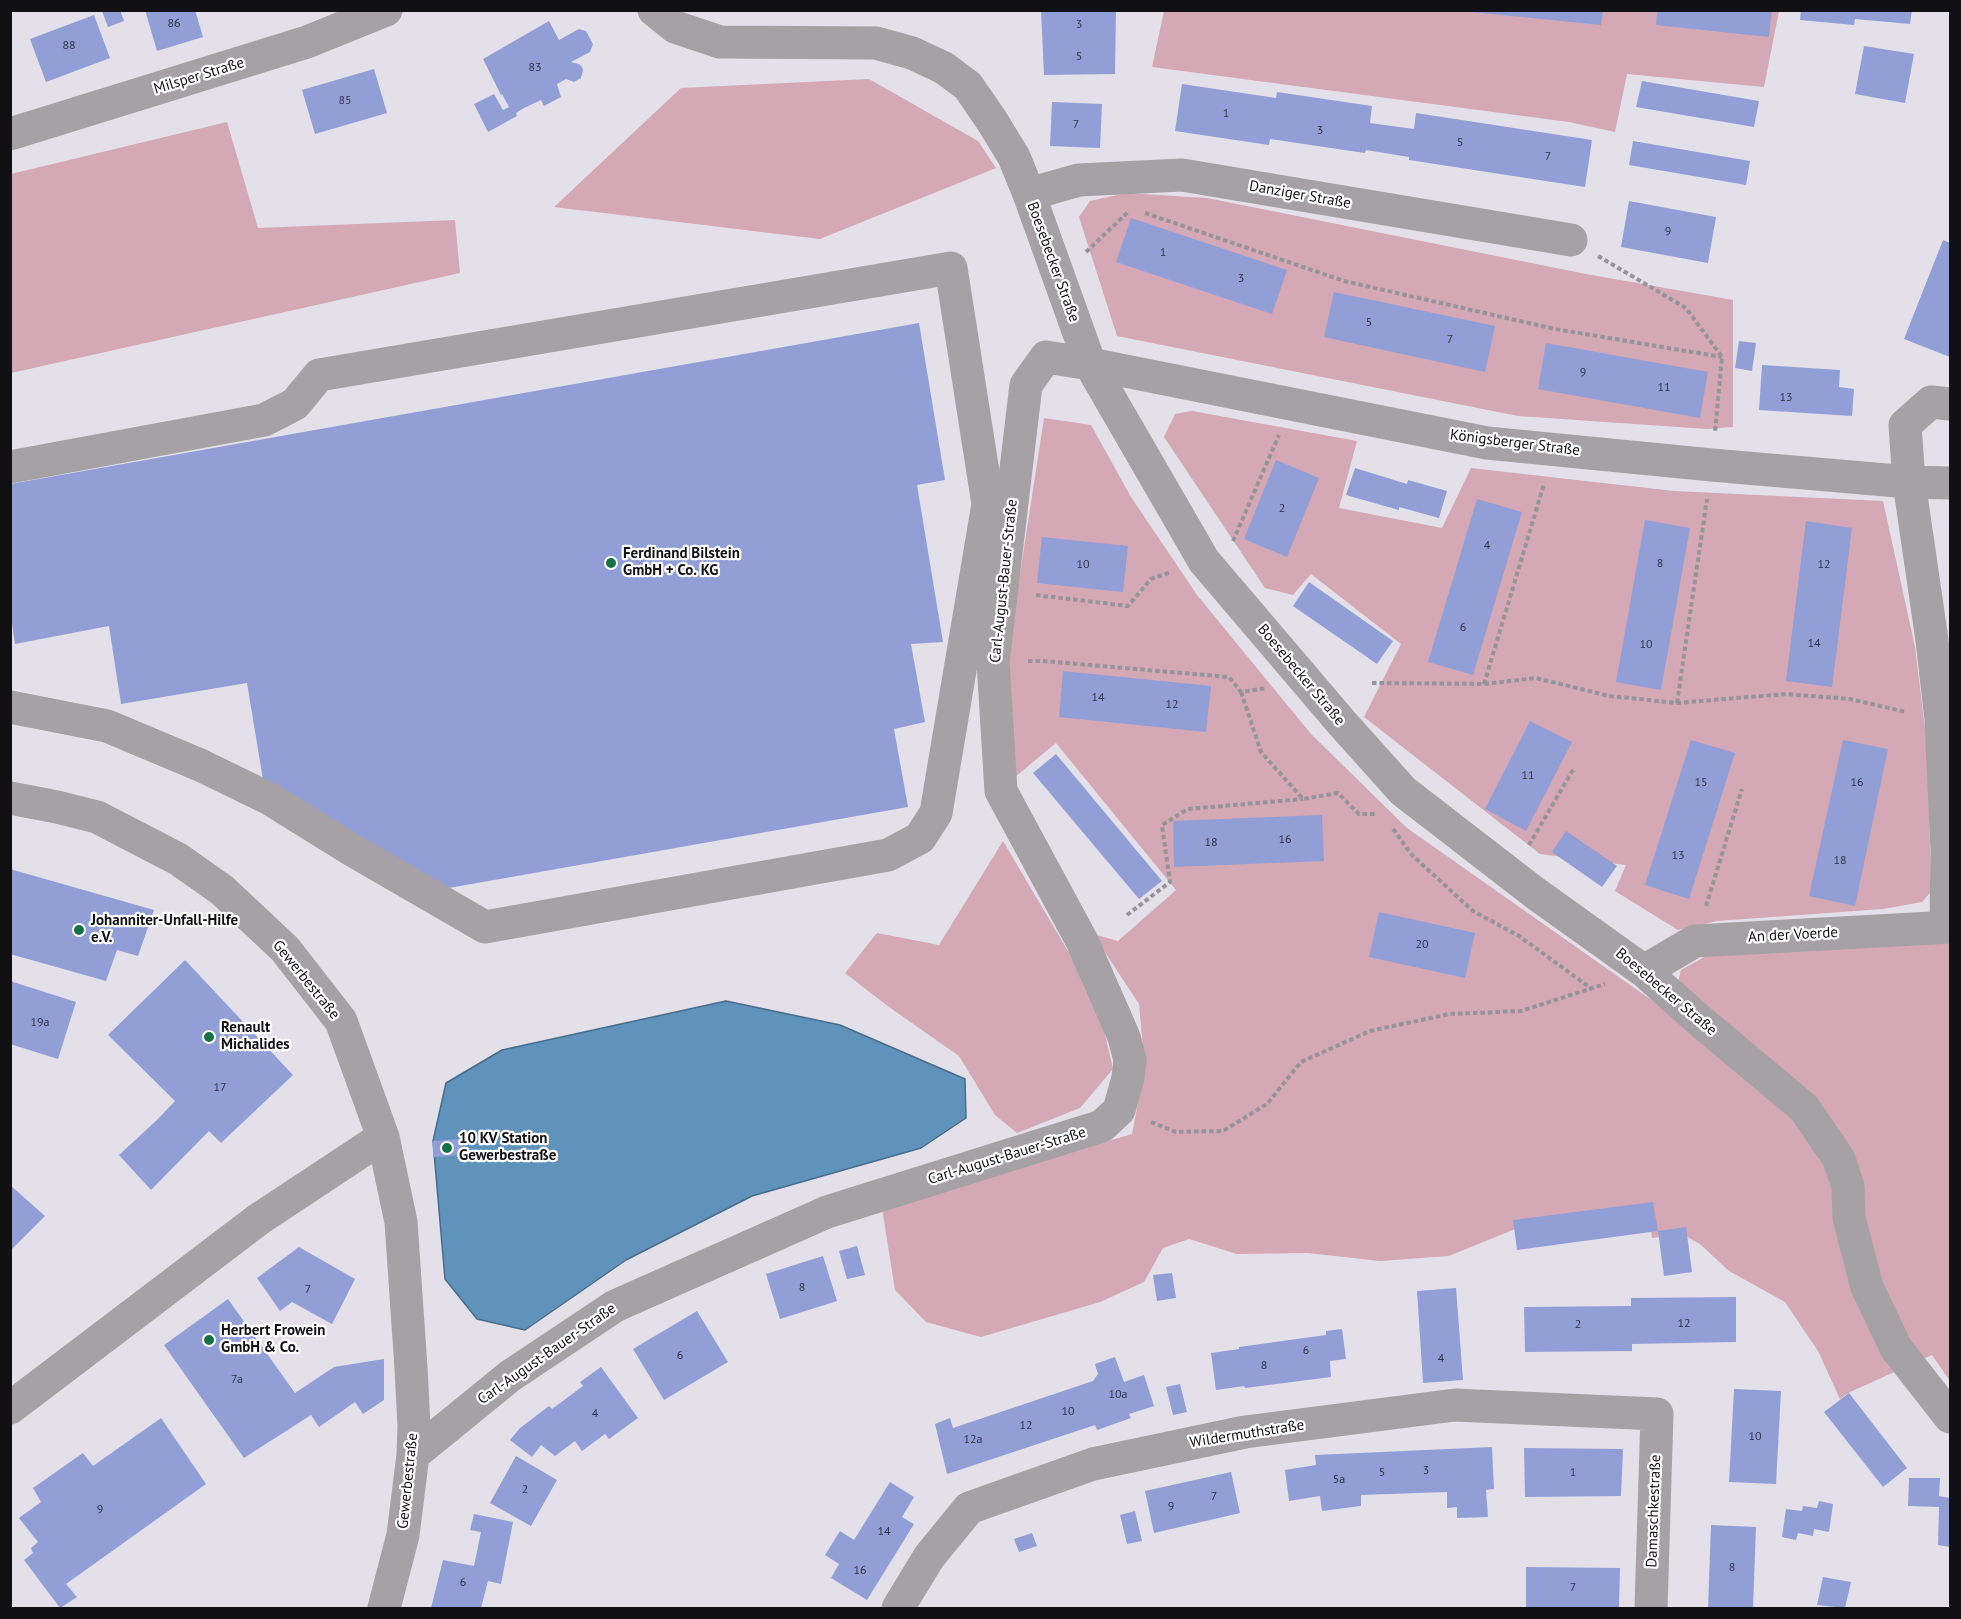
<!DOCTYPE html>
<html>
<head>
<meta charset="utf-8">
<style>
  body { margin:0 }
  #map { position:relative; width:1961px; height:1619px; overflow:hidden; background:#e3e0ea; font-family:"PT Sans",sans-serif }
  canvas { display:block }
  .frame { position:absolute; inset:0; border:12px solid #111013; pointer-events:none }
</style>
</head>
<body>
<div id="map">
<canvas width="1961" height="1619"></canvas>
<div class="frame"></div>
</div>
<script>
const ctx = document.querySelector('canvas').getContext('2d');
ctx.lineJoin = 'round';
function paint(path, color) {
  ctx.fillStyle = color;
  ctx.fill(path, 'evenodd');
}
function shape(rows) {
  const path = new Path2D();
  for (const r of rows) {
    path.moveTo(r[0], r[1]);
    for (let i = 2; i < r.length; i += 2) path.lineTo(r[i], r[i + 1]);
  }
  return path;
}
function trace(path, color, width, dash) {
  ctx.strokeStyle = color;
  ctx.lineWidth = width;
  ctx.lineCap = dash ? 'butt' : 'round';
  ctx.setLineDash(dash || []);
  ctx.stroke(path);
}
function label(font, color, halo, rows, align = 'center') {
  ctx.font = font + ' "PT Sans",sans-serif';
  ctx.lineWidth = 4.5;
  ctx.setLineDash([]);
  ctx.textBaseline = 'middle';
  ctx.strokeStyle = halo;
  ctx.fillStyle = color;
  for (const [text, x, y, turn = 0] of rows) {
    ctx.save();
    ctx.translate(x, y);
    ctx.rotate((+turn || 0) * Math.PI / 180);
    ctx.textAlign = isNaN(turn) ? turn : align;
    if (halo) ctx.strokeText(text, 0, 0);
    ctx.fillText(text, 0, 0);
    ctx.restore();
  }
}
paint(shape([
  [1164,11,1779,11,1764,87,1627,74,1615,132,1569,122,1152,67],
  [869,79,978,141,996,168,820,239,554,207,681,88],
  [227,122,258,228,455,220,460,273,11,373,11,174],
  [1126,193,1207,198,1586,274,1733,300,1733,427,1707,429,1518,416,1117,336,1079,217,1090,201],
  [1192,411,1357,441,1339,508,1442,528,1471,468,1674,491,1883,501,1915,647,1928,753,1931,892,1922,902,1883,909,1717,921,1678,930,1615,891,1626,865,1540,854,1364,717,1401,644,1311,574,1293,595,1265,588,1164,437,1175,414],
  [1044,418,1091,425,1131,497,1197,595,1311,734,1407,828,1670,1013,1681,970,1726,945,1950,941,1950,1381,1932,1355,1850,1392,1840,1399,1818,1351,1785,1302,1729,1271,1700,1244,1682,1234,1652,1238,1649,1214,1515,1229,1449,1256,1380,1261,1307,1253,1237,1254,1189,1239,1163,1248,1144,1282,1100,1302,981,1337,926,1322,895,1290,882,1208,1132,1134,1145,1068,1139,1004,1093,934,1118,941,1176,890,1056,743,1009,782,1008,652],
  [1003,841,1097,1000,1113,1069,1080,1108,1017,1133,995,1115,959,1056,889,1007,845,973,877,933,939,945]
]), '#d4a8b4');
const water = shape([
  [726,1001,840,1025,965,1079,966,1118,921,1148,752,1196,626,1260,525,1330,477,1319,445,1279,433,1141,446,1083,502,1050,726,1001]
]);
paint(water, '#6093bc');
trace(water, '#486c89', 1.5);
paint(shape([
  [120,10,124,21,108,27,102,11],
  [145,10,195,10,203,37,157,51],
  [1041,10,1116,10,1115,74,1044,75],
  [1471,10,1603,10,1601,25,1471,12],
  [1657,10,1772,10,1769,37,1656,25],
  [1801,10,1912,10,1910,24,1855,19,1854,25,1800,20],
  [94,15,110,58,46,82,30,39],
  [549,21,559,40,579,29,586,31,593,44,590,52,571,62,579,64,582,67,583,70,581,78,574,82,566,79,557,84,561,97,544,106,541,100,524,108,516,113,517,116,488,132,474,104,494,94,503,110,509,107,502,94,501,95,483,59],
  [1864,46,1914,54,1905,103,1855,94],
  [374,69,387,113,315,134,302,90],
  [1642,81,1759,101,1754,127,1636,107],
  [1182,84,1276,98,1277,92,1372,106,1370,123,1414,129,1416,113,1592,140,1585,187,1409,160,1409,157,1366,150,1365,153,1270,139,1269,145,1175,131],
  [1052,102,1102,104,1100,148,1050,146],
  [1633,141,1750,161,1746,185,1629,165],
  [1629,201,1716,217,1708,263,1621,247],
  [1131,218,1287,270,1272,314,1116,262],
  [1943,240,1950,243,1950,357,1904,339],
  [1334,292,1495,326,1485,372,1324,337],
  [919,323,945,480,917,485,943,642,911,644,925,722,894,729,908,807,443,889,264,786,247,683,121,704,109,626,15,644,10,609,10,484],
  [1739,341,1756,343,1752,371,1735,368],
  [1546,343,1708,372,1700,418,1538,389],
  [1762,365,1840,370,1839,387,1854,389,1852,416,1759,410],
  [1276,460,1319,478,1287,557,1244,539],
  [1355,468,1407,484,1408,480,1447,491,1439,518,1399,507,1399,510,1346,495],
  [1477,499,1522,512,1473,675,1428,662],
  [1645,520,1690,528,1661,690,1616,682],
  [1806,521,1852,528,1832,687,1786,681],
  [1042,537,1128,546,1123,592,1037,583],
  [1309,582,1393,641,1377,664,1293,606],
  [1063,671,1211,686,1206,732,1059,717],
  [1530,721,1572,742,1526,831,1485,809],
  [1691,740,1735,753,1689,899,1645,885],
  [1843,740,1888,749,1855,906,1809,896],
  [1056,754,1162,881,1139,899,1033,773],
  [1322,815,1324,861,1174,867,1173,821],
  [1566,831,1617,866,1602,887,1552,852],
  [10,869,154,910,138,956,117,950,106,981,10,954],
  [1379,912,1475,933,1465,978,1369,957],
  [185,960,293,1075,221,1143,209,1131,151,1190,119,1155,158,1119,175,1101,108,1035],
  [10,981,76,1002,58,1059,10,1044],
  [461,1139,463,1155,433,1157,433,1141],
  [10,1185,45,1216,10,1251],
  [1653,1202,1658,1231,1517,1250,1513,1220],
  [1686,1227,1692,1272,1664,1276,1658,1231],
  [857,1246,865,1275,847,1279,839,1251],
  [299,1247,355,1279,332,1324,292,1302,280,1311,257,1278],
  [823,1256,837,1301,780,1319,766,1274],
  [1172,1273,1176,1298,1157,1301,1153,1275],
  [1456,1288,1463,1380,1423,1383,1417,1291],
  [1736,1297,1736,1342,1632,1344,1632,1351,1525,1352,1524,1307,1631,1306,1631,1298],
  [228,1299,295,1393,334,1367,384,1359,384,1400,363,1414,355,1402,319,1427,311,1415,244,1458,164,1345],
  [697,1311,728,1362,664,1400,633,1349],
  [1342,1329,1346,1359,1330,1361,1331,1377,1245,1388,1244,1386,1216,1390,1211,1353,1239,1349,1239,1347,1326,1335,1326,1331],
  [1115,1357,1124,1382,1144,1375,1154,1406,1129,1414,1131,1418,1097,1430,1095,1425,947,1474,935,1424,950,1418,953,1428,1093,1381,1098,1374,1095,1364],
  [601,1367,638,1418,609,1439,605,1434,582,1451,575,1441,555,1456,541,1445,532,1457,510,1440,520,1428,549,1406,552,1409,583,1386,580,1382],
  [1180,1384,1187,1412,1173,1415,1166,1387],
  [1734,1389,1781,1391,1776,1484,1729,1482],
  [1849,1393,1907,1468,1883,1487,1824,1412],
  [161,1418,206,1484,66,1584,77,1597,60,1608,24,1560,33,1553,31,1548,38,1542,19,1518,41,1502,33,1488,83,1453,93,1466],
  [1492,1447,1494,1489,1486,1490,1488,1517,1457,1518,1457,1507,1447,1508,1447,1492,1361,1495,1361,1506,1322,1511,1320,1496,1289,1501,1285,1470,1316,1465,1315,1455],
  [1524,1448,1623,1449,1621,1496,1525,1497],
  [516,1456,557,1480,531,1526,490,1503],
  [1231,1472,1240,1513,1154,1533,1145,1491],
  [1909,1478,1940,1478,1939,1496,1950,1498,1950,1547,1938,1545,1939,1507,1908,1506],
  [890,1482,914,1497,902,1517,914,1524,867,1600,831,1578,839,1564,825,1555,840,1531,854,1540],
  [1819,1501,1833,1504,1829,1532,1814,1529,1813,1536,1798,1533,1796,1540,1782,1537,1786,1509,1802,1511,1803,1506,1817,1508],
  [1135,1511,1142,1541,1127,1544,1120,1515],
  [474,1514,513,1522,501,1584,488,1581,481,1608,431,1608,443,1560,474,1566,481,1532,470,1530],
  [1711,1525,1756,1527,1753,1608,1708,1608],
  [1032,1533,1037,1546,1019,1552,1014,1539],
  [1526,1567,1620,1568,1619,1608,1526,1608],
  [1823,1577,1851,1582,1845,1608,1817,1605]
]), '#929fd7');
trace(shape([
  [1145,213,1344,281,1555,329,1722,357],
  [1086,252,1128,212],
  [1598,256,1686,308,1722,357,1715,432],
  [1233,541,1279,435],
  [1036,595,1128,606,1151,579,1171,572],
  [1028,661,1043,661,1229,677,1241,692,1267,688],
  [1372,683,1484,684,1536,678,1609,696,1677,703,1786,694,1850,699,1906,712],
  [1484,684,1544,484],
  [1241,692,1261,752,1303,799,1338,793,1359,814,1376,814],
  [1677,703,1707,499],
  [1393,829,1412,855,1473,911,1519,936,1592,989],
  [1529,845,1574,768],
  [1706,906,1742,789],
  [1127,915,1170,882,1162,825,1188,809,1303,799],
  [1151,1122,1176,1132,1223,1131,1267,1104,1301,1062,1370,1031,1449,1014,1521,1011,1605,984]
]), '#96949b', 4, [4.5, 3]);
trace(shape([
  [654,10,675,27,720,42,876,43,912,53,944,68,968,86,992,121,1014,157,1029,194,1090,364,1204,561,1342,723,1403,791,1535,893,1644,971,1699,1020,1804,1108,1839,1159,1848,1187,1849,1218,1867,1287,1896,1348,1950,1417],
  [10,134,307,42,386,10],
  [1029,194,1079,180,1182,175,1571,240],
  [10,467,264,420,295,404,319,375,951,268,988,504,936,813,920,838,888,855,485,927,352,850,270,799,200,765,107,726,10,707],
  [10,798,57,807,97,817,178,859,222,890,285,949,341,1021,383,1137,401,1222,411,1368,414,1426,413,1455,403,1535,384,1608],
  [1946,926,1947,850,1941,720,1932,640,1909,482,1905,425,1931,402,1950,404],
  [1644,971,1695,941,1950,927],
  [10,1408,259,1219,383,1137],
  [413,1455,510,1376,615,1306,827,1212,1102,1126,1119,1110,1128,1078,1130,1060,1124,1037,1082,941,1001,791,993,662,1026,385,1046,357,1090,364,1487,443,1712,465,1909,482,1950,483],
  [898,1608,929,1557,969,1508,1093,1464,1245,1432,1455,1405,1657,1414,1651,1608]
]), '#a5a1a4', 33);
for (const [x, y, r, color] of [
  [611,563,6,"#157146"],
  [79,930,6,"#157146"],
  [209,1037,6,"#157146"],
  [447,1148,6,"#157146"],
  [209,1340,6,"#157146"]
]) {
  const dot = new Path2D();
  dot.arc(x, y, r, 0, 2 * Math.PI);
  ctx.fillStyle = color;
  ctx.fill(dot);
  trace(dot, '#fff', 2);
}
label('12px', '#313444', null, [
  ["86",174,24],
  ["3",1079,25],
  ["88",69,46],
  ["5",1079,57],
  ["83",535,68],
  ["85",345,101],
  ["1",1226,114],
  ["7",1076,125],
  ["3",1320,131],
  ["5",1460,143],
  ["7",1548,157],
  ["9",1668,232],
  ["1",1163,253],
  ["3",1241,279],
  ["5",1369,323],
  ["7",1450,340],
  ["9",1583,373],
  ["11",1664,388],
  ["13",1786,398],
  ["2",1282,509],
  ["4",1487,546],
  ["8",1660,564],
  ["10",1083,565],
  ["12",1824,565],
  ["6",1463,628],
  ["14",1814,644],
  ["10",1646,645],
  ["14",1098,698],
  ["12",1172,705],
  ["11",1528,776],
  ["15",1701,783],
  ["16",1857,783],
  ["16",1285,840],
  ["18",1211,843],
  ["13",1678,856],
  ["18",1840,861],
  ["20",1422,945],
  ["19a",40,1023],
  ["17",220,1088],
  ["8",802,1288],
  ["7",308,1290],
  ["12",1684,1324],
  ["2",1578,1325],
  ["6",1306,1351],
  ["6",680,1356],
  ["4",1441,1359],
  ["8",1264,1366],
  ["7a",237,1380],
  ["10a",1118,1395],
  ["10",1068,1412],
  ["4",595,1414],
  ["12",1026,1426],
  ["10",1755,1437],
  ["12a",973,1440],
  ["3",1426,1471],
  ["5",1382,1473],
  ["1",1573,1473],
  ["5a",1339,1480],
  ["2",525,1490],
  ["7",1214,1497],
  ["9",1171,1507],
  ["9",100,1510],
  ["14",884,1532],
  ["8",1732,1568],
  ["16",860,1571],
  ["6",463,1583],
  ["7",1573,1588]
]);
label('15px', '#111013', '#fff', [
  ["Milsper Straße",199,76,-17],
  ["Danziger Straße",1300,195,10],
  ["Boesebecker Straße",1053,262,70],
  ["Königsberger Straße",1515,443,7],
  ["Carl-August-Bauer-Straße",1004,581,-84],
  ["Boesebecker Straße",1301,675,50],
  ["An der Voerde",1793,935,-3],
  ["Gewerbestraße",306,980,51],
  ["Boesebecker Straße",1666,992,40],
  ["Carl-August-Bauer-Straße",1007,1156,-17],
  ["Carl-August-Bauer-Straße",547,1354,-35],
  ["Wildermuthstraße",1247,1434,-9],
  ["Gewerbestraße",408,1481,-84],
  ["Damaschkestraße",1654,1511,-88]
]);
label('bold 15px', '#111013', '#fff', [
  ["Ferdinand Bilstein",623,554],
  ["GmbH + Co. KG",623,571],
  ["Johanniter-Unfall-Hilfe",91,921],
  ["e.V.",91,938],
  ["Renault",221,1028],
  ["Michalides",221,1045],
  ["10 KV Station",459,1139],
  ["Gewerbestraße",459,1156],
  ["Herbert Frowein",221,1331],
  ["GmbH & Co.",221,1348]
], 'left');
</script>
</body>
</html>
